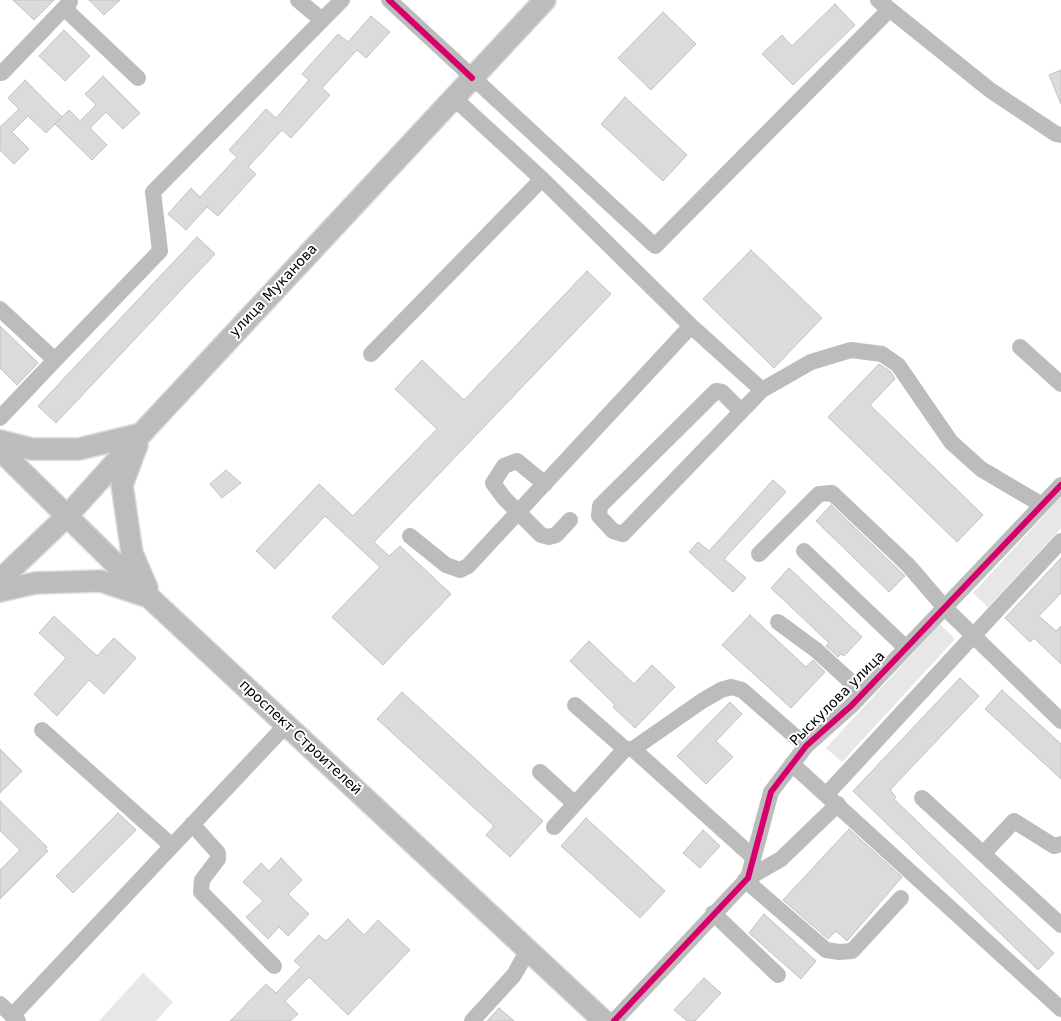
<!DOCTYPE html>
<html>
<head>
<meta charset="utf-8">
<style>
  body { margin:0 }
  canvas { display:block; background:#fff }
</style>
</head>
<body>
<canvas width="1061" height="1021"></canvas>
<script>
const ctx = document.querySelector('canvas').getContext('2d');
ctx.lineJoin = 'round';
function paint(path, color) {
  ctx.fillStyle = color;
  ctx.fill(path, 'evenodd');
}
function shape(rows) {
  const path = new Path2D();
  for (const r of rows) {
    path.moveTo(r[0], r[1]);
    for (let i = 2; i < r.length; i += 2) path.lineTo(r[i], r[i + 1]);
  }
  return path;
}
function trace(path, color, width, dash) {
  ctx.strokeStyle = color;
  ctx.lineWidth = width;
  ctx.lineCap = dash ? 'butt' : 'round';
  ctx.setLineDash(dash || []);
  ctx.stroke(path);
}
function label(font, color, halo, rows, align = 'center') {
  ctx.font = font + ' "DejaVu Sans",sans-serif';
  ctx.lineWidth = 4;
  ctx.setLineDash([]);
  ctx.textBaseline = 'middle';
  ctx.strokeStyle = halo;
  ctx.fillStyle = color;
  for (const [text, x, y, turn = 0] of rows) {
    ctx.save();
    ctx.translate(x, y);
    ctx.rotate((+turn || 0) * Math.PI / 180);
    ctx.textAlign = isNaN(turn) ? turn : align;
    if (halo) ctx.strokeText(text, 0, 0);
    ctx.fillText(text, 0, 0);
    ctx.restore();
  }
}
paint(shape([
  [1061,497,1061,528,988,607,973,593],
  [940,624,955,639,842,762,826,748],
  [143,973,173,1002,156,1021,99,1021]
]), '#e7e7e7');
const building = shape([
  [13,0,54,0,34,20,13,0],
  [89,0,120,0,104,15,89,0],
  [835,4,855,25,793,85,762,54,782,35,792,46,835,4],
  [663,12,696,44,651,90,618,58,663,12],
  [371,16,390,32,366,58,357,50,322,88,330,95,291,138,282,130,248,167,256,174,218,216,207,207,186,230,168,214,191,188,200,197,237,157,229,150,266,109,276,118,309,80,302,74,338,34,348,42,371,16],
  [64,30,90,56,65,81,39,56,64,30],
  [1061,70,1061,104,1049,75,1061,70],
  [103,76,140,113,123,129,106,112,90,128,107,145,92,160,55,124,69,110,80,121,96,105,85,94,103,76],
  [25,80,62,117,46,133,28,116,12,132,29,149,14,164,0,150,0,127,19,109,8,98,25,80],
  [625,97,687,155,663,181,601,124,625,97],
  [197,237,215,254,56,423,38,406,197,237],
  [751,250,822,318,774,368,703,299,751,250],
  [587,271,611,294,374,542,389,556,400,546,451,594,383,665,332,617,380,567,325,516,275,569,256,551,319,484,353,516,437,429,395,389,422,360,464,400,587,271],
  [0,326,38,363,17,385,0,368,0,326],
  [879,364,891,372,895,379,870,405,983,515,957,542,828,417,879,364],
  [226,470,241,483,222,498,210,484,226,470],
  [773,480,786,492,724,559,746,578,733,592,689,552,698,542,709,551,773,480],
  [831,505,905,576,889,592,816,521,831,505],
  [1061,558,1061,593,1039,616,1056,631,1061,626,1061,664,1034,638,1030,642,1005,618,1061,558],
  [789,568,862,637,844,656,841,654,838,657,826,646,829,643,771,588,789,568],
  [750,615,806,667,813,660,825,672,791,708,722,645,750,615],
  [54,616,97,656,114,638,136,658,104,694,89,680,57,716,34,694,66,658,39,633,54,616],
  [589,641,634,684,652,665,675,687,635,728,613,707,615,705,570,661,589,641],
  [960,678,979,696,890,790,896,797,894,799,1054,953,1038,970,853,791,960,678],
  [1002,690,1061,744,1061,779,985,709,1002,690],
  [402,692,543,821,510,857,486,835,494,826,377,719,402,692],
  [730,702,742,714,716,741,733,757,706,784,677,756,730,702],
  [0,749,22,771,0,793,0,749],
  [0,801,47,847,45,849,48,851,0,899,0,870,20,850,0,831,0,801],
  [118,813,136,830,73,893,56,876,118,813],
  [586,818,665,891,640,918,561,846,586,818],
  [849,829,902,877,847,941,836,931,828,939,783,900,849,829],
  [703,830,720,846,700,868,683,853,703,830],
  [281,858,302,880,288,894,309,914,288,936,279,927,268,939,246,917,263,901,243,882,261,863,269,871,281,858],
  [764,914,816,961,801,979,749,933,764,914],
  [348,919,364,935,378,920,410,950,348,1015,309,977,285,1001,298,1014,290,1021,230,1021,266,984,276,993,301,967,294,961,319,935,326,941,348,919],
  [704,978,721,993,695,1021,687,1021,674,1010,704,978],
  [499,1008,514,1021,487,1021,499,1008]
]);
paint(building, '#dbdbdb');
trace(building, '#c2c2c2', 1);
const major = shape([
  [0,441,32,449,79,449,141,434],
  [137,445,122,485,132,553,147,588],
  [0,450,150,598,604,1021],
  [0,580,68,515,141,434,545,0],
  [0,591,35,583,101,581,146,596]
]);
trace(major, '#dbdbdb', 24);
trace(shape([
  [298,0,322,20],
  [389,0,655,246,889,10],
  [878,0,990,90,1056,134,1061,135],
  [64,8,138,78],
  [2,73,70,2],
  [454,98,542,179,691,326,762,390,811,362,851,350,882,354,898,365,951,442,981,469,1042,505],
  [0,309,55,360,0,418],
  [1020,347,1061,384],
  [371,354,542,179],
  [55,360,160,251,153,192,342,0],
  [741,411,722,392,716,391,600,506,599,516,613,531,623,534,762,390],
  [545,484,517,461,504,466,493,483,504,498,541,535,549,537,556,535,570,520],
  [410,536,446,565,460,570,468,566,691,326],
  [804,551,906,648],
  [759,554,819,494,832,493,908,565,945,608,1061,721],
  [778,622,816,650,863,693],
  [575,705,625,749],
  [42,730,172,846],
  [633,749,753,857],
  [792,764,826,795,1061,541],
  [540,772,575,804],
  [826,795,1061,1009],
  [922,798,1061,925],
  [192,824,218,853,218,859,202,880,201,892,274,966],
  [554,827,625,749,633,749,702,701,721,690,731,687,742,690,806,746],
  [983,854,1014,821,1054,846,1061,844],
  [748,878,781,859,838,804],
  [745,880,826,950,839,952,852,951,901,898],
  [713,913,778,975],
  [0,1004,18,1021],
  [12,1016,286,725],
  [472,1021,514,975,528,950],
  [614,1021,748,878,771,792,806,746,852,705,1061,485]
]), '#bcbcbc', 16);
trace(major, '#bcbcbc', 21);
trace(shape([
  [389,0,472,78],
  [614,1021,748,878,771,792,806,746,852,705,1061,485]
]), '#d6006c', 6);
label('14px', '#000', '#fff', [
  ["улица Муканова",274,291,-47],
  ["Рыскулова улица",838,699,-45],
  ["проспект Строителей",300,738,43]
]);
</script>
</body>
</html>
